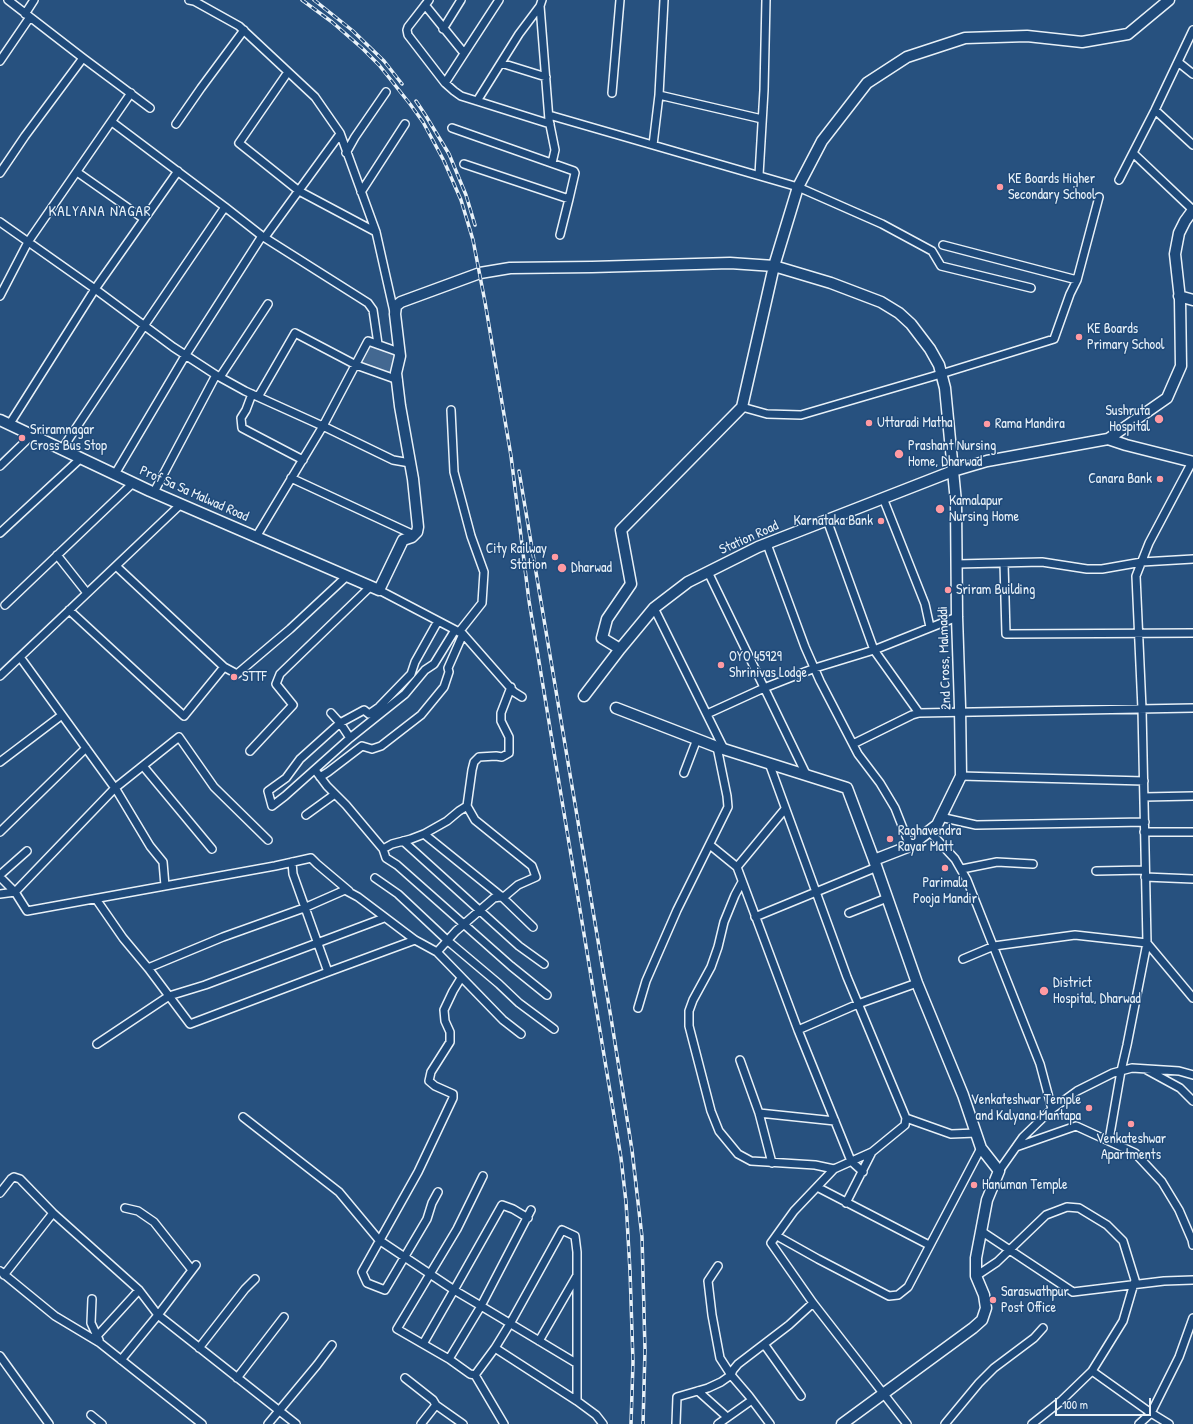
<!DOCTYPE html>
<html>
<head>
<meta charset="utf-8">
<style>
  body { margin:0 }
  #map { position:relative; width:1193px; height:1424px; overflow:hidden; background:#27517f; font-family:"Patrick Hand",sans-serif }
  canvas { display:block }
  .scale { position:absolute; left:1055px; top:1398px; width:96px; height:18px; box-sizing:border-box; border:2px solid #e8f1f8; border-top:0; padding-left:5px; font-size:12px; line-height:14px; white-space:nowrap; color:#e8f1f8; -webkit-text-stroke:3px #1f4a7a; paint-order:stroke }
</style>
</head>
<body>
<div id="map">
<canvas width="1193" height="1424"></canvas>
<div class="scale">100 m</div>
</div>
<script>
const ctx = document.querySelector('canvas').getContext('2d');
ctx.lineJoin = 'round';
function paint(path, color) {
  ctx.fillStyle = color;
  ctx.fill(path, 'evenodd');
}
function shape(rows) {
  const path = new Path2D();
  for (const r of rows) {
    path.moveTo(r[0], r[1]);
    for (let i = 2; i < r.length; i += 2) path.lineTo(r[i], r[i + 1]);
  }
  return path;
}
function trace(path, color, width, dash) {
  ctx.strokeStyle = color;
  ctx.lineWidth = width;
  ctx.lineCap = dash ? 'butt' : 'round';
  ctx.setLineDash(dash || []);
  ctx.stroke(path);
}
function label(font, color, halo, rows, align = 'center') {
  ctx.font = font + ' "Patrick Hand",sans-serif';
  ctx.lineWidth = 3;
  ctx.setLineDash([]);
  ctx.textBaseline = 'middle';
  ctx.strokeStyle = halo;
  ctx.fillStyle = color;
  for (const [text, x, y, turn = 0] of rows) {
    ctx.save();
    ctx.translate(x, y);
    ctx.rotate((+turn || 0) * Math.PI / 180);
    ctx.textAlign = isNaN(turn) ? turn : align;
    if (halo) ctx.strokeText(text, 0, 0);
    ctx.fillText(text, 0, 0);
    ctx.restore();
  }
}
paint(shape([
  [368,341,399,352,398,380,356,365]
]), '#436891');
const street = shape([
  [8,0,83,58,150,108],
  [189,0,194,1,239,26,315,97,340,133,376,232,394,312],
  [429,0,408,27,407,30,408,35,445,83,454,91,461,96,477,101],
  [542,0,540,6,519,34,477,101,550,124],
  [425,5,464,53],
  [540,6,549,120,555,150,552,163],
  [25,14,34,0],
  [443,29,461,0],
  [0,61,30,17],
  [1178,62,1193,74],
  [501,63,546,77],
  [288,72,239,143,299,191,376,232],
  [445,83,499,0],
  [612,93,620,0],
  [659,95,762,119],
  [1155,110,1193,145],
  [549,115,798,187,882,224,932,251,941,266,1031,288],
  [176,124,201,88,244,30],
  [452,128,574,171,575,173,569,199,464,164],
  [653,145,659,95,664,0],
  [346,153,355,137,386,92],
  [1133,153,1193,210],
  [77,172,144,219],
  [0,173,25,136,83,58],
  [759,175,764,90,766,0],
  [1119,180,1155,110,1193,30],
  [361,192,405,124],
  [225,207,262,236,368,303,373,310,378,344],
  [0,222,95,289,173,347,216,375,245,391,327,428,393,460,410,463],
  [560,235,569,199],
  [265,237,340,134],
  [943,245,1077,280],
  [0,296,28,242,131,93],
  [220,377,268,304],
  [252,394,246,410,241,418,242,428,303,460],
  [258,397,295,333,356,365,398,380],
  [742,407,767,414,801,415,941,374,1054,339,1070,294,1077,280,1099,197],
  [451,410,454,472,471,536,484,572,482,603,459,632],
  [9,425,95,289,178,171],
  [62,449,144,326,225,207,112,122],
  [0,466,32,435],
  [115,474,185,356,262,236],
  [291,478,414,535],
  [154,492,216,375],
  [883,498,925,604,930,627],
  [827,520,874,650,919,713],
  [0,533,81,458],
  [256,537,323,426,368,341,399,352],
  [767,544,805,647,820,681,858,754,880,783,895,808,910,846],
  [57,555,87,593],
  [1004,563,1006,634,1193,633],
  [957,564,1042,562,1087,569,1102,569,1142,562,1193,559],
  [708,572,807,776],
  [379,590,463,634,514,692,522,697],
  [5,605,133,483],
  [654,608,724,749],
  [69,610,184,716,224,667,116,566],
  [438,621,415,662,411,674,379,707,369,714,364,710,340,723,300,759,286,778,268,791,272,806,285,796,350,738,405,694,425,670,434,664,455,630],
  [20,657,117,791,150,846,163,862,165,886],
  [224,667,237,674,290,629,347,576],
  [0,676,181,504],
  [331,713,340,723,350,738],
  [707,714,764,688,815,668,874,650,957,617],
  [853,744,912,715,919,713,1193,708],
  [250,751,293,705,276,684,280,674,371,586],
  [0,762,62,715],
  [769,763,847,977,906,1118,905,1125,872,1152,846,1203],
  [143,766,212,849],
  [315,770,327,786,346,805,383,849,392,844,411,839,424,834,447,821,459,811,467,806,472,770,474,762,479,757,496,756,502,757,509,753,509,737,501,721,501,713,511,687],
  [684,773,697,739],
  [961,776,1144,781],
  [320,777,328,772,362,746,372,749,381,746,421,715,444,687,449,672,448,668,463,634],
  [1144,797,1193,796],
  [306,815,335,794],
  [940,817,976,825,1145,822],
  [929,831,955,859,967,880,1040,1064,1052,1109],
  [0,832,86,748],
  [1144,832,1193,832],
  [424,834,502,897,533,927],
  [403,841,519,946,544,964],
  [710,845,737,867,798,1030,851,1161,863,1172],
  [383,849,386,858,397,865,511,966,547,995],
  [292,862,293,874,328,972,415,940],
  [737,867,785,809],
  [962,869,997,862,1033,864],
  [1096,871,1145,870],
  [0,875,27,851],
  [0,877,15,892,27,911,275,866,311,858,317,864,349,891],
  [1145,877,1193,879],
  [375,878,398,894,448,941,499,984,519,1003,554,1029],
  [742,882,735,895,724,922,718,947,711,967,693,1000,689,1011,689,1026,711,1111,719,1131,738,1154,751,1161,815,1165,834,1169],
  [347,890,345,890,358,897,415,940,437,952,503,1020,521,1034],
  [0,894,15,892,115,788,179,737,214,787,268,840],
  [96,899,123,938,148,968,190,1024,328,972],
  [849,913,887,898],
  [755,917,877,867],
  [437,952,456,931,494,898,505,896,518,885,536,877,532,866,475,820,467,806],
  [963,959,994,946,1075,935,1147,943,1193,998],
  [148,968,223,937,304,908,345,890],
  [638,1008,646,981,677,910,728,807,727,796,717,747],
  [798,1030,858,1004,917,983],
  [97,1044,169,996,205,985,384,918],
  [740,1060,759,1113,772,1163],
  [1147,1070,1180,1088,1193,1101],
  [759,1113,835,1121],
  [243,1117,339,1192,379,1240,454,1290,502,1205,513,1209,528,1218],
  [906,1118,951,1134,976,1133],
  [1109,1140,1121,1071,1127,1045,1147,943,1142,709,1136,576,1149,543,1192,462],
  [1016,1147,1076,1126,1135,1153,1162,1182,1179,1210,1192,1240,1193,1245],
  [872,1152,834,1169,794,1211,771,1243,813,1303,907,1424],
  [999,1171,1023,1137,1052,1109,1077,1091,1113,1073,1132,1068,1179,1071,1193,1075],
  [483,1176,457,1229,397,1329,449,1359,470,1374,475,1375,495,1348,511,1322,562,1230,575,1236,577,1252,577,1401,596,1415,603,1424],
  [817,1187,929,1245],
  [438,1192,432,1203,427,1219,385,1290,367,1283,362,1272,418,1172,453,1098,453,1094,435,1086,429,1081,431,1072,450,1042,450,1032,445,1021,444,1010,453,991,461,978],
  [0,1193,11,1179,14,1177,20,1179,53,1213,139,1290,158,1315,121,1360],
  [125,1208,138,1211,154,1222,192,1270],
  [531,1210,481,1306,576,1363],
  [981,1231,1073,1292,1164,1281,1193,1280],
  [777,1236,818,1259,889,1296,898,1295,908,1287,981,1148],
  [196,1265,158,1315,296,1424],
  [718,1266,708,1281,712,1315,720,1358,731,1375,749,1396,770,1424],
  [0,1271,55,1316,100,1343,202,1424],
  [4,1275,53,1213],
  [976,1276,997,1262,1046,1215,1067,1207,1079,1208,1107,1225,1123,1241,1135,1280,1123,1321,1092,1371,1061,1401,1032,1424],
  [92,1299,91,1323,99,1340],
  [97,1336,139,1290],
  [539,1341,576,1277],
  [423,1344,454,1290,481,1306,449,1359],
  [764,1344,801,1396],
  [199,1348,245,1289,255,1279],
  [495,1348,577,1401],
  [0,1356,49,1424],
  [1092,1371,1151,1413,1139,1424],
  [475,1375,504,1424],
  [237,1378,284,1317],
  [405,1378,433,1400,436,1405,463,1424],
  [698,1391,727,1417],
  [91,1415,102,1424],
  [268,1424,317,1365,332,1345],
  [421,1424,436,1405],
  [676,1424,677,1397,708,1388,721,1382,731,1375,733,1370,738,1364,789,1325,813,1303],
  [718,1424,752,1400],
  [945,1424,979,1383,994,1368,1034,1338,1043,1328],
  [1169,1424,1151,1413,1179,1357,1193,1318]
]);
const secondary = shape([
  [1179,296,1193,300],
  [0,420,150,491,379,590,403,540,412,537,417,532,418,527,413,479,400,406,396,373,400,356,395,314,396,306,401,302,480,273,510,268,592,267,730,263,774,266,831,283,881,302,899,313,911,324,930,349,939,365,945,388,956,502,957,617,960,707,961,776,937,825,910,846,874,860,917,983,963,1095,981,1148,999,1171,987,1200,976,1258,976,1276,984,1295,986,1308,982,1320,973,1328,842,1424],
  [1108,439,1126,445,1193,462],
  [620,649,602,638,607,619,631,584,621,530,742,407,774,266,798,187,822,141,867,83,907,57,965,38,1027,36,1082,42,1128,34,1169,0],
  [584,696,620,649,654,608,688,582,758,547,953,471,987,461,1108,439,1167,398,1181,366,1180,299,1175,254,1179,233,1185,221,1193,210],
  [616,708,717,747,847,788,874,860]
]);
trace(street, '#e8f1f8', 10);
trace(secondary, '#e8f1f8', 13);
trace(street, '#1f4a7a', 7);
trace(secondary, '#1f4a7a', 10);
const rail = shape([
  [302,0,332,22,363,49,379,65,410,104,423,122,444,161,461,200,473,240,485,302,511,456,529,601,621,1158,626,1202,630,1271,633,1362,631,1424],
  [314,0,353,31,384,61,402,84],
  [416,101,426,116,449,154,466,195,475,225],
  [519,471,612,1024,632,1150,642,1237,645,1350,643,1424]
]);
trace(rail, '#e8f1f8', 3.5);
trace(rail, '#1f4a7a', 2, [6]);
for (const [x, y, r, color] of [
  [1000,187,4,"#ff9aa2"],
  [1079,337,4,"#ff9aa2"],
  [1159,419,5,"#ff9aa2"],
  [869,423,4,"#ff9aa2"],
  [987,424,4,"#ff9aa2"],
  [22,438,4,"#ff9aa2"],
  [899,454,5,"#ff9aa2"],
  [1160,479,4,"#ff9aa2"],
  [940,509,5,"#ff9aa2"],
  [881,521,4,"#ff9aa2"],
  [555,557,4,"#ff9aa2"],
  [562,568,5,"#ff9aa2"],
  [948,590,4,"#ff9aa2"],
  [721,665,4,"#ff9aa2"],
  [234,677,4,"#ff9aa2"],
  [890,839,4,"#ff9aa2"],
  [945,868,4,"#ff9aa2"],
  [1044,991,5,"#ff9aa2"],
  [1089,1108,4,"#ff9aa2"],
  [1131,1124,4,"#ff9aa2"],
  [974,1185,4,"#ff9aa2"],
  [993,1300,4,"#ff9aa2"]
]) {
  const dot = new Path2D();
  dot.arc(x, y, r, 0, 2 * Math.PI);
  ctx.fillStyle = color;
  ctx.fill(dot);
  trace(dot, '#1f4a7a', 1.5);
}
label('14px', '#e8f1f8', '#1f4a7a', [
  ["KE Boards Higher",1008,179],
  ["Secondary School",1008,195],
  ["KE Boards",1087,329],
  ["Primary School",1087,345],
  ["Sushruta",1150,411,"right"],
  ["Hospital",1150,427,"right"],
  ["Uttaradi Matha",877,423],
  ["Rama Mandira",995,424],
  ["Sriramnagar",30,430],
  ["Cross Bus Stop",30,446],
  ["Prashant Nursing",908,446],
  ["Home, Dharwad",908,462],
  ["Canara Bank",1152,479,"right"],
  ["Kamalapur",949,501],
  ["Nursing Home",949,517],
  ["Karnataka Bank",873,521,"right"],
  ["City Railway",547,549,"right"],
  ["Station",547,565,"right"],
  ["Dharwad",571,568],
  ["Sriram Building",956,590],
  ["OYO 45929",729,657],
  ["Shrinivas Lodge",729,673],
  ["STTF",242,677],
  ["Raghavendra",898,831],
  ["Rayar Matt",898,847],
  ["Parimala",945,883,"center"],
  ["Pooja Mandir",945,899,"center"],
  ["District",1053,983],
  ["Hospital, Dharwad",1053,999],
  ["Venkateshwar Temple",1081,1100,"right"],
  ["and Kalyana Mantapa",1081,1116,"right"],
  ["Venkateshwar",1131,1139,"center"],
  ["Apartments",1131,1155,"center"],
  ["Hanuman Temple",982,1185],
  ["Saraswathpur",1001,1292],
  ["Post Office",1001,1308]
], 'left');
label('14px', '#e8f1f8', '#1f4a7a', [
  ["Prof Sa Sa Malwad Road",194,494,24],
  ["Station Road",749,538,-24],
  ["2nd Cross, Malmaddi",945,658,-92]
]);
ctx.letterSpacing = '1px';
label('15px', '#e8f1f8', '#1f4a7a', [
  ["KALYANA NAGAR",100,212]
]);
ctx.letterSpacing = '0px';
</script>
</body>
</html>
